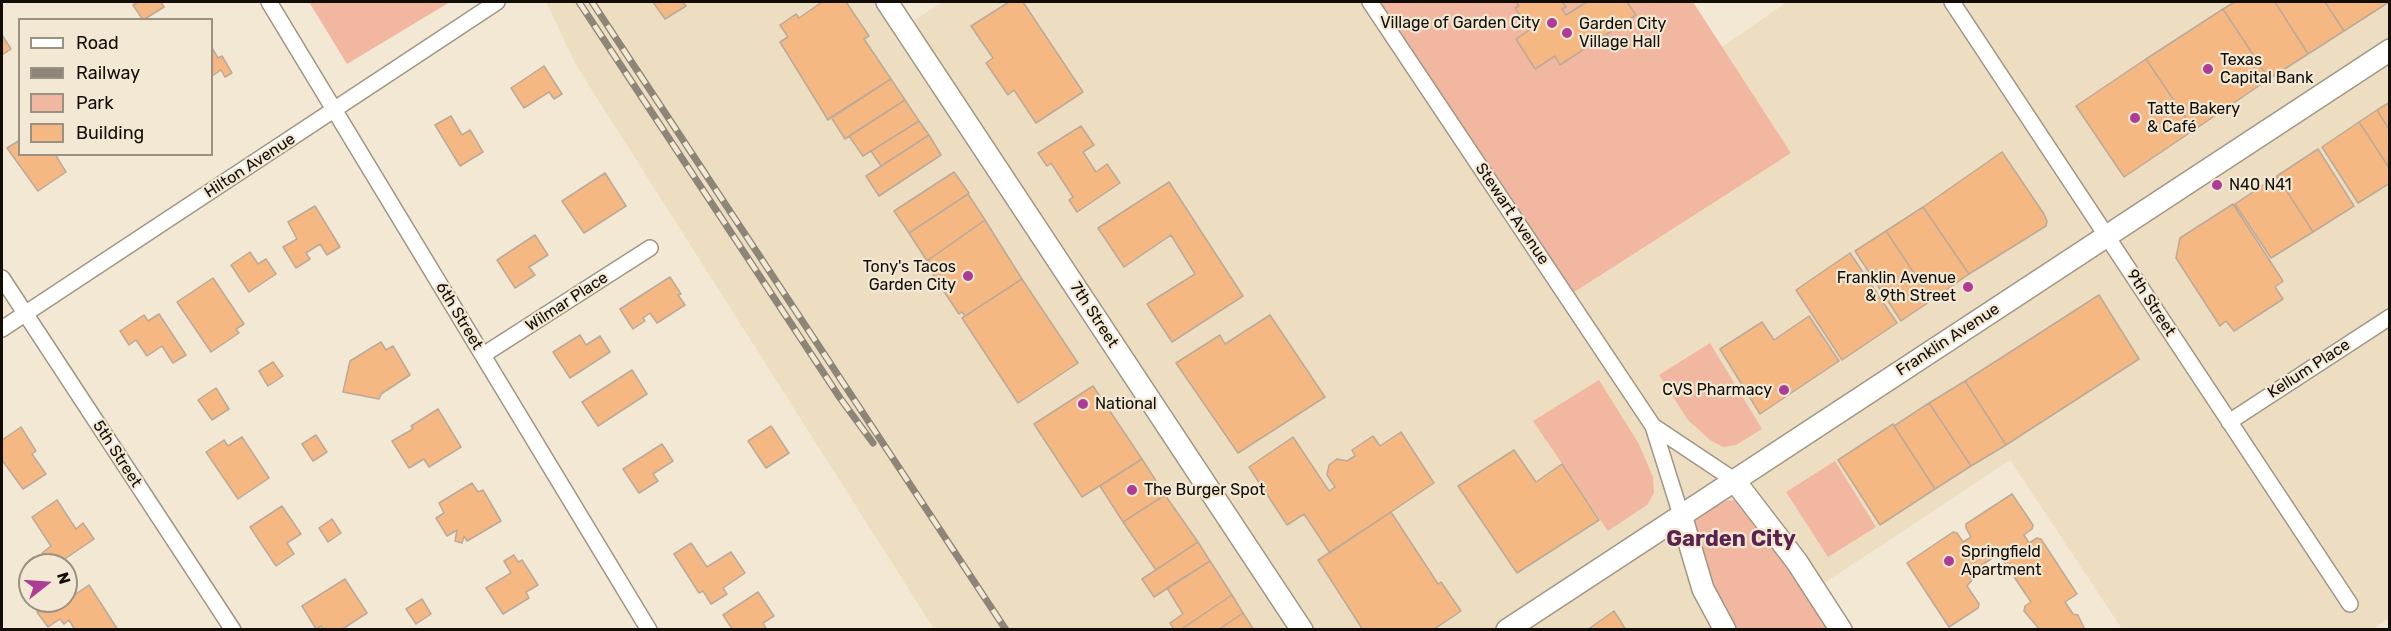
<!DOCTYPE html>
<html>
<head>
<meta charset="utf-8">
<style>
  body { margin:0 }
  #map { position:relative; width:2391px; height:631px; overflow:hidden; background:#f3e8d3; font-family:Rubik,sans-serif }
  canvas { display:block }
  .frame { position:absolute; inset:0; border:3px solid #120e07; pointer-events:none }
  .legend { position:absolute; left:18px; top:18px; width:195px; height:138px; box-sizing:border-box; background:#f3e8d3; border:2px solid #999181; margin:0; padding:8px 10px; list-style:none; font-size:18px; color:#120e07 }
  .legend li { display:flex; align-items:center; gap:12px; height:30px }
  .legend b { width:30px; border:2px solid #999181 }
  .north { position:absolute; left:18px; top:553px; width:60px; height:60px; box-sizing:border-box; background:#f3e8d3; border:2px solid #999181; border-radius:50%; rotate:73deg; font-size:16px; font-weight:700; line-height:24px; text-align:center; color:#120e07 }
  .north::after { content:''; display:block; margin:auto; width:21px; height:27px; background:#ae3b95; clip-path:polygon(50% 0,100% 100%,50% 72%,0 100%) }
</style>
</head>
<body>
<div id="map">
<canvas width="2391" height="631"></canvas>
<div class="frame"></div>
<ul class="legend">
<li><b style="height:8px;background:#fff"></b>Road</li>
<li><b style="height:8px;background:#8d8577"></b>Railway</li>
<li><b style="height:16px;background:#f2b7a1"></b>Park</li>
<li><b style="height:16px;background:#f6b882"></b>Building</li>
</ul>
<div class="north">N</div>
</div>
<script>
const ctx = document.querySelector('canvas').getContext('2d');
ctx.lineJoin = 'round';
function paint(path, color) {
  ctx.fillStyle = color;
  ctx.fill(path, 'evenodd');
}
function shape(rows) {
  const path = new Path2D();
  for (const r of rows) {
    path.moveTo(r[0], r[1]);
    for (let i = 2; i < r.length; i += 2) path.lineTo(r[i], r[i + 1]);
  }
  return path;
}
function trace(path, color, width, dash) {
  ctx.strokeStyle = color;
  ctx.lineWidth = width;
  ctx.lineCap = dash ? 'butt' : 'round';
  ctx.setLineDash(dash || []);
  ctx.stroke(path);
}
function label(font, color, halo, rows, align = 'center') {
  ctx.font = font + ' Rubik,sans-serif';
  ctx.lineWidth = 4.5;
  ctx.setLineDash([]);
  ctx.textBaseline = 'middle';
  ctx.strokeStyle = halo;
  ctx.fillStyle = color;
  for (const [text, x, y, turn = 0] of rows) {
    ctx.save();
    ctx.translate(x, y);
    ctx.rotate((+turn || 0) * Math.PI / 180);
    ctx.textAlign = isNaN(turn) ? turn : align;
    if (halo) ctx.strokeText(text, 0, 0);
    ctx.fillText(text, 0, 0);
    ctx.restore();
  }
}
paint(shape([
  [546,2,889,2,905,26,943,2,1369,2,1791,153,1722,47,1787,2,2389,2,2389,618,2372,630,2122,629,2010,460,1815,589,1727,629,934,629,576,65]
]), '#eddec2');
paint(shape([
  [309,2,450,2,347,64],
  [1369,2,1693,2,1791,153,1565,298],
  [1710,343,1762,429,1736,445,1723,447,1710,440,1688,420,1659,375],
  [1599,380,1639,444,1653,477,1654,493,1647,505,1608,531,1533,421],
  [1835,461,1876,527,1828,557,1786,492],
  [1738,500,1842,629,1727,629,1689,523,1721,501]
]), '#f2b7a1');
const building = shape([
  [138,2,161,2,164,7,143,20,133,5,138,2],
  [653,2,683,2,686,6,665,19,653,2],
  [822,2,846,2,869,36,864,39,891,79,828,120,780,42,788,37,780,25,796,14,799,18,822,2],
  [1009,2,1023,2,1083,92,1036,123,1014,90,1008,95,986,63,993,58,971,26,1009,2],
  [1516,2,1562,2,1566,7,1562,9,1566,15,1587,2,1627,2,1636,15,1560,65,1555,56,1535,69,1516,39,1534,27,1529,20,1525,23,1515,8,1519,6,1516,2],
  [2235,2,2275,2,2308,54,2269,79,2223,9,2235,2],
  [2275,2,2325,2,2344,31,2308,54,2275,2],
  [2325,2,2389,2,2344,31,2325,2],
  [2223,9,2269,79,2194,130,2146,59,2223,9],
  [2,35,11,49,2,55,2,35],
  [212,48,218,58,222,56,232,73,225,77,221,70,212,76,212,48],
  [2146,59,2194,130,2124,177,2076,106,2146,59],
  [544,66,562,94,554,99,549,92,524,108,511,88,544,66],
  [891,79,905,100,845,139,831,117,891,79],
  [905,100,919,121,863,156,849,136,905,100],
  [2390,102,2390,131,2377,110,2390,102],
  [2377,110,2390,131,2390,169,2359,122,2377,110],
  [451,116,462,135,470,130,483,152,460,166,435,125,451,116],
  [919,121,929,135,881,166,871,151,919,121],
  [2359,122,2390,169,2390,183,2358,203,2322,147,2359,122],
  [1081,126,1094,145,1083,152,1096,172,1107,164,1120,183,1077,212,1069,200,1073,197,1051,163,1047,166,1038,153,1081,126],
  [929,135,941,155,879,196,866,176,929,135],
  [20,140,20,154,55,154,66,172,38,191,7,148,20,140],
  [2318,149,2354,206,2313,232,2277,176,2318,149],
  [2002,152,2044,214,2047,221,2046,226,1969,274,1923,207,2002,152],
  [954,172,969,193,909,233,894,211,954,172],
  [605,173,626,206,584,233,562,201,605,173],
  [2277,176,2313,232,2271,258,2235,204,2277,176],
  [1169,182,1243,296,1172,342,1147,304,1195,274,1171,235,1124,267,1098,228,1169,182],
  [968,194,985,220,927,261,909,233,968,194],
  [2233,204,2283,281,2275,287,2283,299,2234,331,2226,321,2220,326,2176,258,2180,238,2233,204],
  [315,206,340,247,327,255,320,244,306,253,310,259,296,268,283,247,297,239,288,222,315,206],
  [1923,207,1969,274,1932,300,1886,231,1923,207],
  [985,220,1022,279,965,316,962,312,959,314,933,275,936,273,928,260,985,220],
  [1886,231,1932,300,1901,321,1855,251,1886,231],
  [535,235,548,255,529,267,535,275,515,288,497,260,535,235],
  [250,252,258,264,266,259,276,274,249,292,231,265,250,252],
  [1850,253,1897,323,1842,360,1796,290,1850,253],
  [670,277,681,294,678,295,685,305,657,323,650,313,643,318,645,321,633,329,620,309,670,277],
  [213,278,244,324,236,329,239,333,211,352,177,302,213,278],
  [1022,279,1078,363,1018,403,962,318,1022,279],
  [2099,295,2139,359,2006,445,1965,381,2099,295],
  [159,314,186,355,173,363,162,346,147,356,136,340,129,345,120,331,144,315,148,321,159,314],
  [1270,315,1325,397,1238,453,1176,363,1220,335,1225,344,1270,315],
  [1809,316,1839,361,1760,414,1720,349,1762,322,1774,340,1809,316],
  [580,335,586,345,600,336,610,352,570,378,553,352,580,335],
  [381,342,386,350,393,346,410,375,381,394,379,399,343,392,350,361,381,342],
  [273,362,283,376,268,386,259,371,273,362],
  [632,370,647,394,598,426,582,402,632,370],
  [1965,381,2006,445,1971,466,1929,403,1965,381],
  [1093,386,1142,459,1082,497,1034,424,1093,386],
  [216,388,229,409,212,420,198,400,216,388],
  [1929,403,1971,466,1935,489,1894,426,1929,403],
  [438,409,461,447,429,467,424,459,409,468,392,441,413,429,411,426,438,409],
  [1893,424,1935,489,1880,525,1838,460,1893,424],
  [771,426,789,453,766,468,748,441,771,426],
  [21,427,36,451,32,454,46,474,23,489,2,460,2,440,21,427],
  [1401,432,1434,483,1330,553,1304,514,1287,525,1249,467,1293,437,1329,491,1335,487,1327,475,1329,465,1337,459,1347,461,1355,456,1352,450,1373,436,1380,446,1401,432],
  [316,435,327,452,313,461,302,444,316,435],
  [242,437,269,478,238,499,206,452,224,440,228,446,242,437],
  [662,444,673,461,653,474,658,481,639,493,623,469,662,444],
  [1514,450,1536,482,1562,464,1599,520,1517,573,1458,486,1514,450],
  [1142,459,1165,495,1123,522,1100,486,1142,459],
  [472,483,478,492,483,490,501,521,467,541,464,536,462,543,455,541,457,530,447,536,436,518,444,513,439,503,472,483],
  [2012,494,2033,525,2032,529,2024,535,2029,543,2037,538,2041,539,2077,594,2065,602,2073,614,2078,615,2085,630,2040,630,2024,611,2025,606,2031,602,2002,559,1994,557,1968,574,1972,580,1967,586,1979,604,1978,608,1949,627,1907,563,1953,532,1957,533,1963,542,1971,537,1966,528,1966,524,2012,494],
  [1165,495,1198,542,1156,570,1123,522,1165,495],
  [57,500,76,529,83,523,94,539,56,565,50,565,42,553,51,546,32,517,57,500],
  [282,506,301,534,287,543,294,554,276,566,250,527,282,506],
  [1391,512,1438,584,1441,582,1461,611,1433,630,1363,630,1318,560,1391,512],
  [332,519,341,533,328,542,319,528,332,519],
  [1198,542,1210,561,1154,597,1142,579,1198,542],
  [691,543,707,567,731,552,745,573,723,588,727,594,711,604,703,591,699,593,674,554,691,543],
  [514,555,518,562,522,560,538,585,526,592,529,598,503,614,486,588,511,573,504,561,514,555],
  [1210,561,1232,595,1180,630,1174,630,1170,623,1183,614,1167,588,1210,561],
  [345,579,367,613,341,630,324,630,321,626,316,629,302,606,345,579],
  [89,585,118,630,75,630,69,620,64,624,60,619,48,627,37,612,53,601,59,601,61,604,89,585],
  [758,592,774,616,763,623,767,630,733,630,723,615,758,592],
  [1232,595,1243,613,1218,630,1180,630,1232,595],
  [422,599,431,614,416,624,406,609,422,599],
  [1614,611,1626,630,1587,630,1614,611],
  [1243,613,1254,630,1218,630,1243,613]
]);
paint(building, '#f6b882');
trace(building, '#bba999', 1.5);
const street = shape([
  [269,2,649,630],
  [1370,2,1653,426,1681,515],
  [1952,2,2350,604],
  [2,278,233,630],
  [2,329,497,2],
  [483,355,650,248],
  [2229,422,2390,317],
  [1653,426,1734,480]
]);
const secondary = shape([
  [887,2,1302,630],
  [1734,480,1797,562,1841,630],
  [1681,515,1703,589,1725,630],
  [1507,630,2390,50]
]);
trace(street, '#a19683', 18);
trace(secondary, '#a19683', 24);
trace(street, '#fff', 15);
trace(secondary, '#fff', 21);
const rail = shape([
  [579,2,840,398,873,443],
  [592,2,1006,630]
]);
trace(rail, '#8d8577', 7);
trace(rail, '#f3e8d3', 4.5, [14]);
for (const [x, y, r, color] of [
  [1552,23,6,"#ae3b95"],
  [1567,33,6,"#ae3b95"],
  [2208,69,6,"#ae3b95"],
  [2135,118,6,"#ae3b95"],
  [2217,185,6,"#ae3b95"],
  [968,276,6,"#ae3b95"],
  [1968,287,6,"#ae3b95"],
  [1784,390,6,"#ae3b95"],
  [1083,404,6,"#ae3b95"],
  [1132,490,6,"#ae3b95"],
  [1949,561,6,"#ae3b95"]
]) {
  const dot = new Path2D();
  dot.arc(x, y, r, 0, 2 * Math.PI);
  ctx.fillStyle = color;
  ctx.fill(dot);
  trace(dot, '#f3e8d3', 2);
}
label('16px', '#120e07', '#f3e8d3', [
  ["Village of Garden City",1540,23,"right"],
  ["Garden City",1579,24],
  ["Village Hall",1579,42],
  ["Texas",2220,60],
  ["Capital Bank",2220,78],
  ["Tatte Bakery",2147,109],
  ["& Café",2147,127],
  ["N40 N41",2229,185],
  ["Tony's Tacos",956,267,"right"],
  ["Garden City",956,285,"right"],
  ["Franklin Avenue",1956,278,"right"],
  ["& 9th Street",1956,296,"right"],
  ["CVS Pharmacy",1772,390,"right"],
  ["National",1095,404],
  ["The Burger Spot",1144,490],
  ["Springfield",1961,552],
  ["Apartment",1961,570]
], 'left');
label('16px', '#120e07', '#f3e8d3', [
  ["Hilton Avenue",250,166,-33],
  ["Stewart Avenue",1512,214,56],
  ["Wilmar Place",567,302,-33],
  ["9th Street",2151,303,57],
  ["7th Street",1094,315,57],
  ["6th Street",459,316,59],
  ["Franklin Avenue",1948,340,-33],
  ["Kellum Place",2309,369,-33],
  ["5th Street",117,454,57]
]);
label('bold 22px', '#5b234d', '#f3e8d3', [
  ["Garden City",1731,540]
]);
</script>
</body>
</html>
